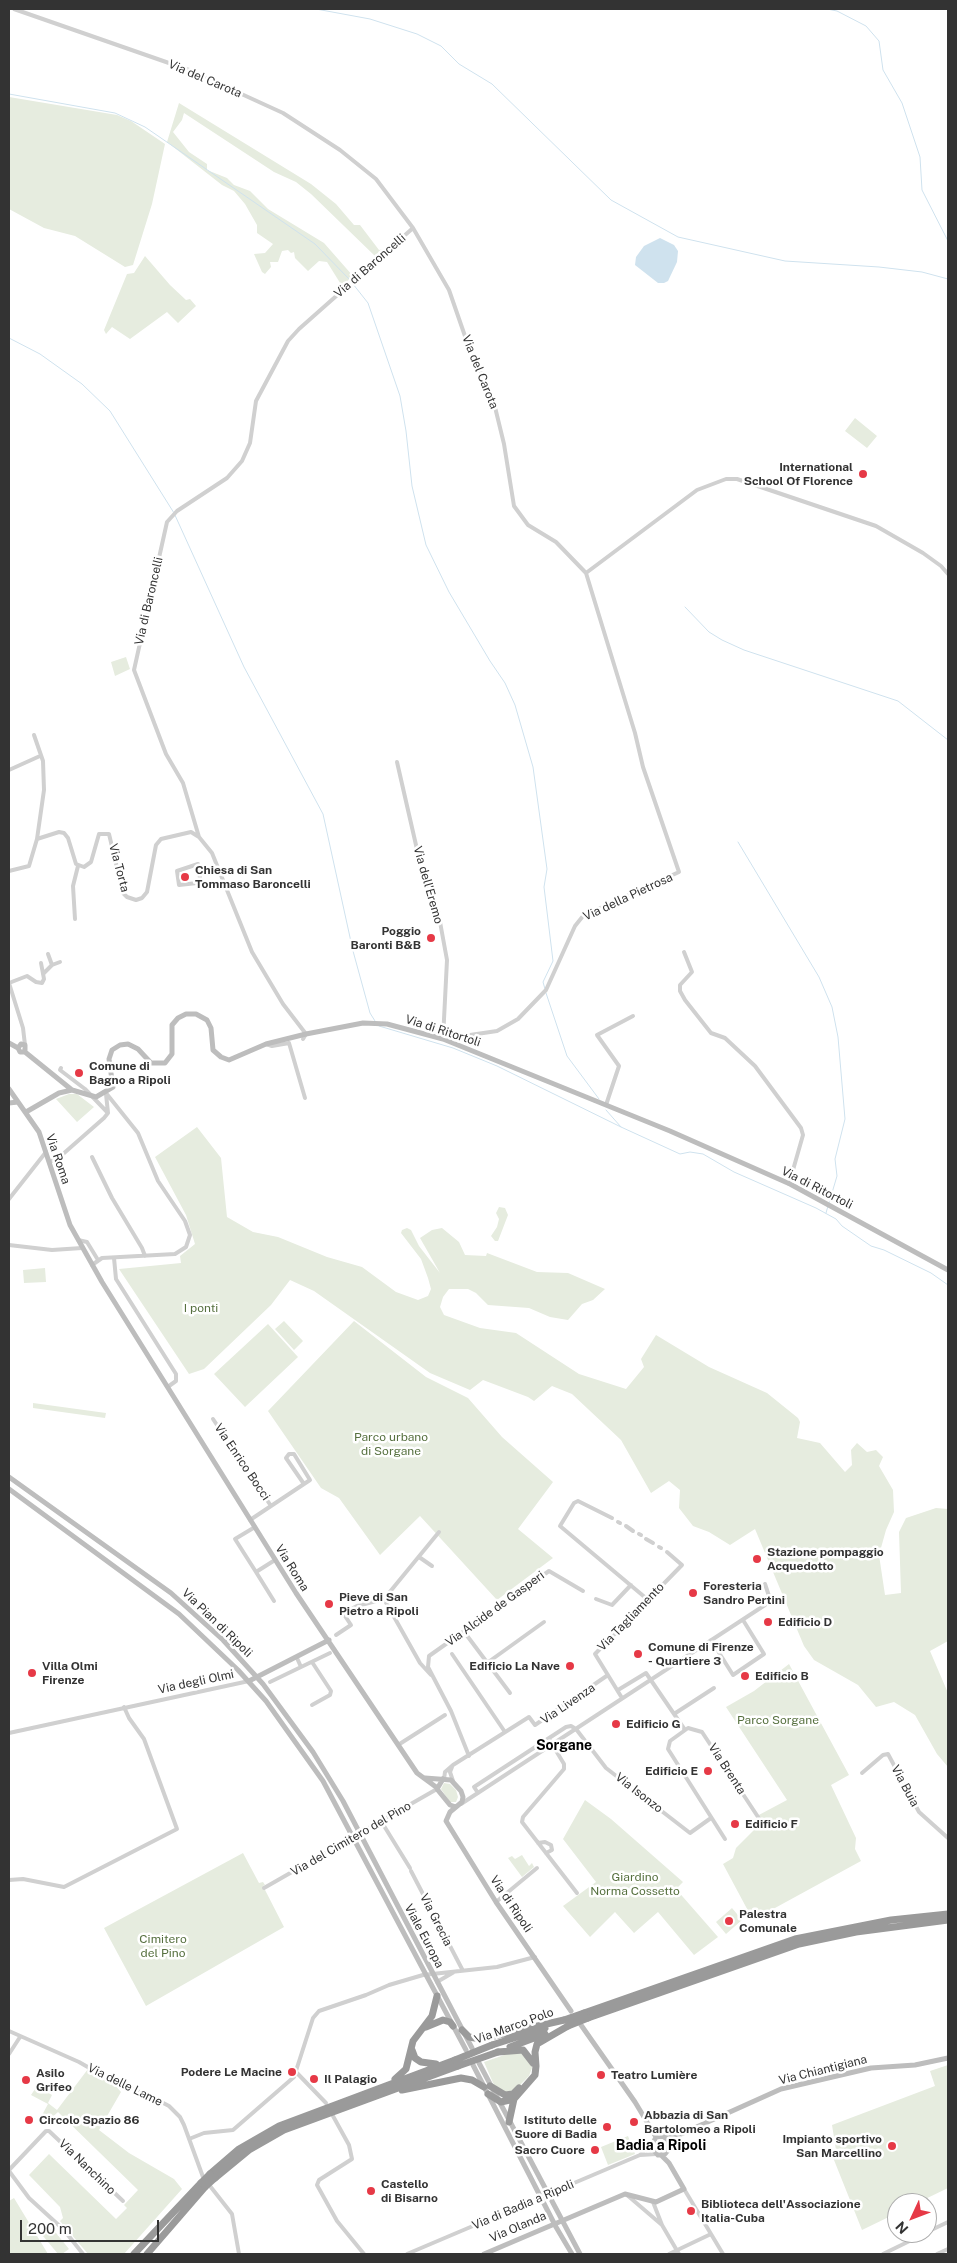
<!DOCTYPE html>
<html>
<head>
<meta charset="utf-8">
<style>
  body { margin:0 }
  #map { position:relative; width:957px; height:2263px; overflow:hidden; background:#fff; font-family:"Public Sans",sans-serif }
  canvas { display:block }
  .frame { position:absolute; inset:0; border:10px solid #333; pointer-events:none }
  .north { position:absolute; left:887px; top:2193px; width:50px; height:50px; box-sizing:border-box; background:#fff; border:1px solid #adadad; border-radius:50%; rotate:227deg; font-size:14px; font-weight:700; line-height:20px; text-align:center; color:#333 }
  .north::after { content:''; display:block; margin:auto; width:18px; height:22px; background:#e63946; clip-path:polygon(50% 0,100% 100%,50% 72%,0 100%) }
  .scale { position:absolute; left:20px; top:2220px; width:139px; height:22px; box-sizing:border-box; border:2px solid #333; border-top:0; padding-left:6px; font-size:15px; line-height:18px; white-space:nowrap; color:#333; -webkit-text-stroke:4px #fff; paint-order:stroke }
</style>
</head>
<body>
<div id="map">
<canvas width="957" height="2263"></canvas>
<div class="frame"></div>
<div class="north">N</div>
<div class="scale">200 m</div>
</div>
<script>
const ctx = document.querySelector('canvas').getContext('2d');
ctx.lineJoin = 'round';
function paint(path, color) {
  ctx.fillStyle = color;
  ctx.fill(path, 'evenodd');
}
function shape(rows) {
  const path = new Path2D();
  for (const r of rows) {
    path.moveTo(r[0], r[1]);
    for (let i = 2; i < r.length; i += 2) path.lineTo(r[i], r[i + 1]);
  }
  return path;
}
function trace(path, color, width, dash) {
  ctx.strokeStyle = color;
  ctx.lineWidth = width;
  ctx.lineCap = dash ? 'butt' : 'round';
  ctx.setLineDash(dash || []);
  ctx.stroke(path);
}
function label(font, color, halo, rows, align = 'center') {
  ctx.font = font + ' "Public Sans",sans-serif';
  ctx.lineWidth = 5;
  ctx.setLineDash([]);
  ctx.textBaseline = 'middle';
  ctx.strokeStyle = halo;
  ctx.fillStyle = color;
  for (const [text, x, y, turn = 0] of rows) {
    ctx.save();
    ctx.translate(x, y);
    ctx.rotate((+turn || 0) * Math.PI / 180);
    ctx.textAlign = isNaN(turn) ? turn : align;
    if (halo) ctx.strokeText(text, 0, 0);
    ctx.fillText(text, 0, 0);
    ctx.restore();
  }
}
paint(shape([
  [9,97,117,115,131,121,165,144,152,204,133,265,125,267,75,236,44,228,9,209],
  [179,103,311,184,336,204,354,225,360,225,379,250,385,249,376,257,311,194,296,182,274,172,184,113,182,120,173,132,189,152,207,164,207,170,227,178,234,185,250,191,268,209,324,243,353,276,342,286,327,262,319,261,308,271,295,258,294,252,291,253,288,250,282,251,278,262,270,262,271,267,265,274,262,272,254,254,265,253,273,244,257,233,257,225,245,204,234,191,222,185,167,142],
  [145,256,170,285,186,300,190,299,196,306,178,323,167,312,130,339,112,327,106,334,104,330,127,274,134,273],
  [855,418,877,436,867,448,845,431],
  [126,657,130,669,115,676,111,662],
  [69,1094,77,1094,94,1107,77,1122,56,1099],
  [197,1127,221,1158,227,1217,253,1232,278,1237,327,1257,362,1267,396,1292,418,1300,428,1296,431,1289,428,1278,421,1259,401,1233,402,1230,407,1228,411,1230,419,1246,440,1273,420,1238,432,1230,442,1228,459,1242,465,1255,486,1256,487,1253,537,1272,568,1273,605,1289,593,1300,582,1304,568,1320,550,1317,529,1308,488,1305,476,1293,468,1289,449,1289,443,1297,440,1307,444,1315,480,1328,516,1333,579,1374,626,1389,644,1367,641,1359,656,1335,709,1367,767,1393,798,1418,800,1422,797,1438,820,1443,845,1472,852,1465,851,1450,857,1443,867,1452,876,1450,883,1457,879,1466,893,1490,894,1512,886,1530,879,1555,885,1595,901,1593,899,1532,906,1518,936,1508,948,1509,948,1641,930,1651,948,1693,948,1767,937,1754,915,1715,894,1702,876,1707,858,1685,814,1660,804,1646,755,1529,730,1545,709,1532,693,1526,679,1508,680,1490,669,1481,651,1493,621,1440,572,1394,552,1386,534,1401,528,1397,483,1380,470,1390,430,1373,314,1291,290,1280,271,1305,204,1369,189,1374,119,1269,181,1263,180,1256,195,1244,186,1215,155,1157],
  [499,1207,505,1208,508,1215,498,1241,495,1241,491,1236,497,1227,499,1219,496,1213],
  [45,1268,46,1282,24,1283,23,1270],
  [284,1321,303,1341,294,1350,275,1329],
  [354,1321,426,1377,468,1398,502,1437,553,1482,518,1529,553,1558,497,1600,420,1516,380,1555,339,1498,321,1488,268,1411],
  [268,1324,298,1357,245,1407,214,1374],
  [33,1403,106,1413,105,1418,33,1408],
  [789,1664,849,1775,831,1785,856,1838,855,1849,861,1861,753,1920,723,1864,733,1858,736,1848,761,1823,757,1816,787,1800,726,1707,754,1691],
  [444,1783,450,1784,456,1790,458,1797,456,1802,450,1802,441,1789],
  [585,1800,611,1819,683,1882,676,1889,718,1937,694,1955,658,1912,634,1933,615,1912,590,1937,563,1906,596,1882,563,1839],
  [243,1853,259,1883,263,1882,265,1885,263,1886,284,1927,146,2006,104,1928],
  [522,1855,529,1866,532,1863,534,1867,522,1877,508,1858,512,1856,515,1859],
  [732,1908,742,1920,726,1934,716,1922],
  [516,2051,521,2051,531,2063,532,2068,529,2076,515,2090,506,2092,494,2085,484,2062],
  [948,2065,948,2188,917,2203,897,2203,897,2213,862,2230,832,2155,836,2150,832,2125,935,2086,930,2071],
  [88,2069,114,2084,121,2092,99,2130,129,2153,174,2179,182,2189,124,2254,88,2254,60,2221,63,2218,60,2207,29,2175,49,2154,116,2219,127,2208,124,2205,138,2190,58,2112,47,2122,41,2117,48,2104,31,2095,37,2086,52,2095,48,2103,57,2110],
  [628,2136,635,2154,608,2165,601,2147],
  [14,2198,48,2254,9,2254,9,2201],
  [52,2228,69,2249,62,2254,58,2254,43,2236]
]), '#e6ecdf');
paint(shape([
  [660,238,674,245,678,251,677,262,668,281,664,283,658,283,635,265,636,257,644,246]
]), '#cfe2ee');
trace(shape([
  [316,9,370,19,417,34,441,46,459,64,492,84,611,200,678,237,785,261,879,267,922,272,948,279],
  [827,9,837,11,866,26,879,41,883,70,902,103,920,157,922,190,948,241],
  [9,94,115,113,145,127,315,244,350,280],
  [353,284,368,303,400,396,406,431,412,486,426,545,449,592,490,661,505,683,515,705,533,767,547,869,544,887,553,961,543,982,545,989],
  [9,338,40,354,82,384,110,411,174,513,244,667,323,814,353,951,370,1013,375,1021],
  [685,607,709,632,722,640,744,650,898,701,948,740],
  [738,842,819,977,832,1007,838,1037,845,1119,835,1159,837,1176,829,1203],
  [546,993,567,1056,599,1099],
  [379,1026,453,1048,497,1066,621,1127],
  [606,1110,621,1127,680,1154,690,1152,703,1154,734,1172,816,1208,836,1219,842,1226,871,1246,884,1250,931,1273,948,1285],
  [826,1213,828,1206]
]), '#cfe2ee', 1);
trace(shape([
  [14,9,189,70,283,113,340,150,376,179,413,228,449,290,466,339,494,403,504,444,514,506,528,525,556,542,586,573,635,733,643,767,679,872,583,916,575,926,546,990,518,1019,497,1031,443,1039,447,960,438,911,424,880,397,762],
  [586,573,697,490,726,479,737,479,876,526,923,553,941,566,948,574],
  [9,770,40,756],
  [37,839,59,832,64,833,68,838,76,864,84,867,91,862,99,834,109,834,123,893,127,897,136,900,142,898,147,892,156,845,161,839,191,832,199,837],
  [198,864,200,878,197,883,179,885,177,871,198,864],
  [9,871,29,866,37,839,44,790,43,761,34,735],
  [75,919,73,886,78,866],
  [684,952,692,972,680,985,680,991,685,1000,711,1033,725,1038,755,1066,801,1128,803,1135,789,1184],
  [52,965,60,962],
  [43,974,52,965,48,954],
  [9,983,23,1028,25,1045],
  [9,983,27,976,36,982,42,983,44,979,41,963],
  [303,1039,306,1034,283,1004,252,952,212,853,199,837,183,783,166,754,134,670,167,522,177,511,227,478,242,461,250,443,256,401,288,341,299,329,413,228],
  [266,1044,272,1046,289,1043,305,1098],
  [61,1068,60,1070,85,1089,108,1113],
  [606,1105,619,1066,597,1035,633,1016],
  [92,1157,112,1198,142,1248,145,1256],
  [50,1162,63,1154,104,1118,108,1113,106,1094],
  [9,1199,46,1152],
  [78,1240,87,1242,98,1260],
  [9,1245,52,1250,82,1248],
  [114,1258,116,1279,176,1374,176,1381,169,1386],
  [92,1265,102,1258,175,1254,186,1247,190,1235,185,1221,158,1181,138,1133,106,1093],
  [213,1419,271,1506],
  [612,1518,578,1501,574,1503,560,1526,647,1599],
  [250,1520,310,1480,294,1454,289,1454,286,1458,304,1484],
  [618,1522,620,1523],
  [626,1526,633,1531],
  [255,1527,235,1539,256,1572,275,1560],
  [639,1534,641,1535],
  [646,1539,653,1543],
  [659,1547,661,1548],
  [419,1557,432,1566],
  [256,1572,274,1601],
  [384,1599,420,1663,431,1675],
  [596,1599,612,1605,631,1585],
  [465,1633,510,1693],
  [336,1635,351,1625,343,1613,357,1606,384,1599,439,1532],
  [711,1640,733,1675,764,1654,743,1620],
  [452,1654,505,1732],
  [297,1658,301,1667],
  [487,1663,544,1622],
  [270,1682,330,1653],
  [618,1690,646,1673,685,1730],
  [622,1698,595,1654,682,1565,667,1552],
  [312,1705,330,1695,331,1691,312,1662],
  [674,1714,714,1688],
  [9,1733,249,1681],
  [549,1739,564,1764,564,1769,523,1817,522,1822,577,1893],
  [398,1745,445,1715],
  [469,1756,451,1711,428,1667,429,1656,549,1571,583,1591],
  [452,1767,450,1772,453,1781],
  [862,1773,883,1755,888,1754,919,1812,948,1838],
  [444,1779,445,1772,453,1765,529,1717,535,1725,608,1675],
  [478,1793,474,1787,566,1727,571,1726,576,1729,606,1768,690,1833,711,1818],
  [461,1804,765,1605,769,1596,765,1584],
  [381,1821,410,1868],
  [725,1839,668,1749,670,1741,688,1728,702,1732,762,1823],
  [538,1843,545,1842,551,1845,552,1850,546,1853],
  [411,1871,462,1969],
  [9,1880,23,1879,64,1887,177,1829,144,1739,129,1718,124,1707],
  [264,1888,437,1789],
  [496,1902,537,1868],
  [437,1982,454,1972],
  [9,2031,79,2062,112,2081,148,2095,169,2106,180,2117,184,2125,203,2177],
  [9,2054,20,2037],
  [297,2073,326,2103],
  [333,2116,349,2145,352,2159,319,2180,317,2185,337,2221,364,2254],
  [189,2139,204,2133,233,2130,294,2077,313,2018,319,2011,366,1995,389,1985,423,1975,497,1967,535,1957],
  [640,2155,651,2143],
  [9,2170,46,2131,49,2131,123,2201],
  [9,2171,29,2198,64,2230,83,2254],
  [210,2186,232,2214,239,2254],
  [684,2189,723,2254],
  [627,2195,662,2225],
  [653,2202,662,2225,679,2254],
  [927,2232,948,2222],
  [407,2254,640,2155,656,2154],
  [669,2254,711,2234],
  [883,2254,926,2233],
  [937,2254,948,2249]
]), '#d0d0d0', 4);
trace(shape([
  [9,1043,18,1048,20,1052,25,1052,72,1090,96,1097,113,1087,109,1059,112,1050,120,1045,128,1044,138,1049,151,1063,165,1063,172,1054,172,1025,178,1018,186,1014,196,1014,207,1020,211,1028,213,1050,221,1057,229,1060,266,1044,306,1034,363,1023,387,1024,443,1039,670,1131,790,1184,948,1270],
  [18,1048,21,1044,25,1045,25,1052],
  [9,1089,39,1132,70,1225,102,1282,296,1593,417,1773,436,1787],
  [9,1103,18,1102],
  [26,1112,59,1093,72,1090],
  [9,1477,171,1593,223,1640,263,1684,313,1752,343,1801,472,2048],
  [9,1489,179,1614,238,1670,266,1701,323,1781,466,2050],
  [249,1681,329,1640],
  [425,1778,451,1780,461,1791,463,1797,462,1802,450,1812,446,1821,496,1902,571,2011],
  [443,1779,437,1789,450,1805,456,1807],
  [581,2025,635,2102,656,2137],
  [479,2063,580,2254],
  [473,2065,556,2227,572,2254],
  [663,2136,669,2141,669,2149,665,2154,658,2155,651,2147,656,2137,681,2134,781,2089,871,2068,915,2065,948,2058],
  [484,2254,625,2194,656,2202,684,2189,669,2163,661,2155]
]), '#bdbdbd', 5);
trace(shape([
  [584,2013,795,1939,891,1920,948,1914],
  [588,2018,799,1944,856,1932,948,1920],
  [426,2027,443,2020,450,2022,453,2026],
  [462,2030,469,2037,481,2039,564,2020],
  [492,2045,545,2028],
  [510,2047,545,2034],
  [412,2050,415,2058,421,2062,436,2064],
  [498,2052,523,2050,533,2063],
  [395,2079,406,2069,413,2041,432,2016,437,1996],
  [490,2086,505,2095,513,2094,519,2088],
  [402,2090,461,2078,472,2080,484,2087],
  [488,2094,501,2102,514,2099],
  [509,2122,514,2099,535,2075,536,2066,535,2052,537,2044,568,2026],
  [210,2174,239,2149,279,2126,455,2060],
  [215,2178,249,2150,284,2130,458,2066],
  [134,2254,201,2183],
  [147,2254,205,2187]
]), '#9a9a9a', 7);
trace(shape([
  [564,2020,584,2013],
  [568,2026,588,2018],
  [455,2060,492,2045],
  [458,2066,498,2052],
  [201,2183,210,2174],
  [205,2187,215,2178]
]), '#9a9a9a', 7);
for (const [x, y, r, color] of [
  [863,474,5,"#e63946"],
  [185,877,5,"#e63946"],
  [431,938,5,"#e63946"],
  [79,1073,5,"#e63946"],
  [757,1559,5,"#e63946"],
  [693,1593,5,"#e63946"],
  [329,1604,5,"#e63946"],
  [768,1622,5,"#e63946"],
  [638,1654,5,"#e63946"],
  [570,1666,5,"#e63946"],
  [32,1673,5,"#e63946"],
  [745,1676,5,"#e63946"],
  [616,1724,5,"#e63946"],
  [708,1771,5,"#e63946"],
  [735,1824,5,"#e63946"],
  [729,1921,5,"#e63946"],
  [292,2072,5,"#e63946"],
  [601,2075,5,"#e63946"],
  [314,2079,5,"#e63946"],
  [26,2080,5,"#e63946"],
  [29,2120,5,"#e63946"],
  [634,2122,5,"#e63946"],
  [607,2127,5,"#e63946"],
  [892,2146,5,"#e63946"],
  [595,2150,5,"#e63946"],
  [371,2191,5,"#e63946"],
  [691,2211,5,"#e63946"]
]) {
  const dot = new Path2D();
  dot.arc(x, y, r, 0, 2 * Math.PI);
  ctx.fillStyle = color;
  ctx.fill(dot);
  trace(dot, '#fff', 2);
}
label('12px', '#333', '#fff', [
  ["Via del Carota",205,79,23],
  ["Via di Baroncelli",370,266,-41],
  ["Via del Carota",480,372,68],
  ["Via di Baroncelli",149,601,-77],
  ["Via Torta",119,868,75],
  ["Via dell'Eremo",428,885,74],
  ["Via della Pietrosa",628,897,-25],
  ["Via di Ritortoli",443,1031,18],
  ["Via Roma",58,1159,71],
  ["Via di Ritortoli",817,1188,27],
  ["Via Enrico Bocci",242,1462,56],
  ["Via Roma",292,1568,58],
  ["Via Alcide de Gasperi",495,1609,-36],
  ["Via Tagliamento",631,1617,-46],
  ["Via Pian di Ripoli",217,1623,44],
  ["Via degli Olmi",196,1682,-12],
  ["Via Livenza",568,1704,-34],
  ["Via Brenta",727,1769,57],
  ["Via Buia",905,1786,62],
  ["Via Isonzo",639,1793,38],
  ["Via del Cimitero del Pino",351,1839,-30],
  ["Via di Ripoli",511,1904,56],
  ["Via Grecia",436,1920,63],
  ["Viale Europa",424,1936,62],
  ["Via Marco Polo",514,2026,-20],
  ["Via Chiantigiana",823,2070,-14],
  ["Via delle Lame",125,2085,26],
  ["Via Nanchino",87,2167,44],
  ["Via di Badia a Ripoli",523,2205,-23],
  ["Via Olanda",518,2227,-23]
]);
label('bold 12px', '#333', '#fff', [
  ["International",853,467,"right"],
  ["School Of Florence",853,481,"right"],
  ["Chiesa di San",195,870],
  ["Tommaso Baroncelli",195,884],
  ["Poggio",421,931,"right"],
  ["Baronti B&B",421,945,"right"],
  ["Comune di",89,1066],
  ["Bagno a Ripoli",89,1080],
  ["Stazione pompaggio",767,1552],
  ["Acquedotto",767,1566],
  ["Foresteria",703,1586],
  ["Sandro Pertini",703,1600],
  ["Pieve di San",339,1597],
  ["Pietro a Ripoli",339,1611],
  ["Edificio D",778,1622],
  ["Comune di Firenze",648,1647],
  ["- Quartiere 3",648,1661],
  ["Villa Olmi",42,1666],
  ["Firenze",42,1680],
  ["Edificio La Nave",560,1666,"right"],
  ["Edificio B",755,1676],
  ["Edificio G",626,1724],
  ["Edificio E",698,1771,"right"],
  ["Edificio F",745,1824],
  ["Palestra",739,1914],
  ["Comunale",739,1928],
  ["Podere Le Macine",282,2072,"right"],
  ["Asilo",36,2073],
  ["Grifeo",36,2087],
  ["Teatro Lumière",611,2075],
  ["Il Palagio",324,2079],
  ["Abbazia di San",644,2115],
  ["Bartolomeo a Ripoli",644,2129],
  ["Circolo Spazio 86",39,2120],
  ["Istituto delle",597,2120,"right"],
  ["Suore di Badia",597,2134,"right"],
  ["Impianto sportivo",882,2139,"right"],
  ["San Marcellino",882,2153,"right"],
  ["Sacro Cuore",585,2150,"right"],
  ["Castello",381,2184],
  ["di Bisarno",381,2198],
  ["Biblioteca dell'Associazione",701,2204],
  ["Italia-Cuba",701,2218]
], 'left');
label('12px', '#56703f', '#fff', [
  ["I ponti",201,1308],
  ["Parco urbano",391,1437],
  ["di Sorgane",391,1451],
  ["Parco Sorgane",778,1720],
  ["Giardino",635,1877],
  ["Norma Cossetto",635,1891],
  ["Cimitero",163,1939],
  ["del Pino",163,1953]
]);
label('bold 14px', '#000', '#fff', [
  ["Sorgane",564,1746],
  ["Badia a Ripoli",661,2146]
]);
</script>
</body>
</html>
